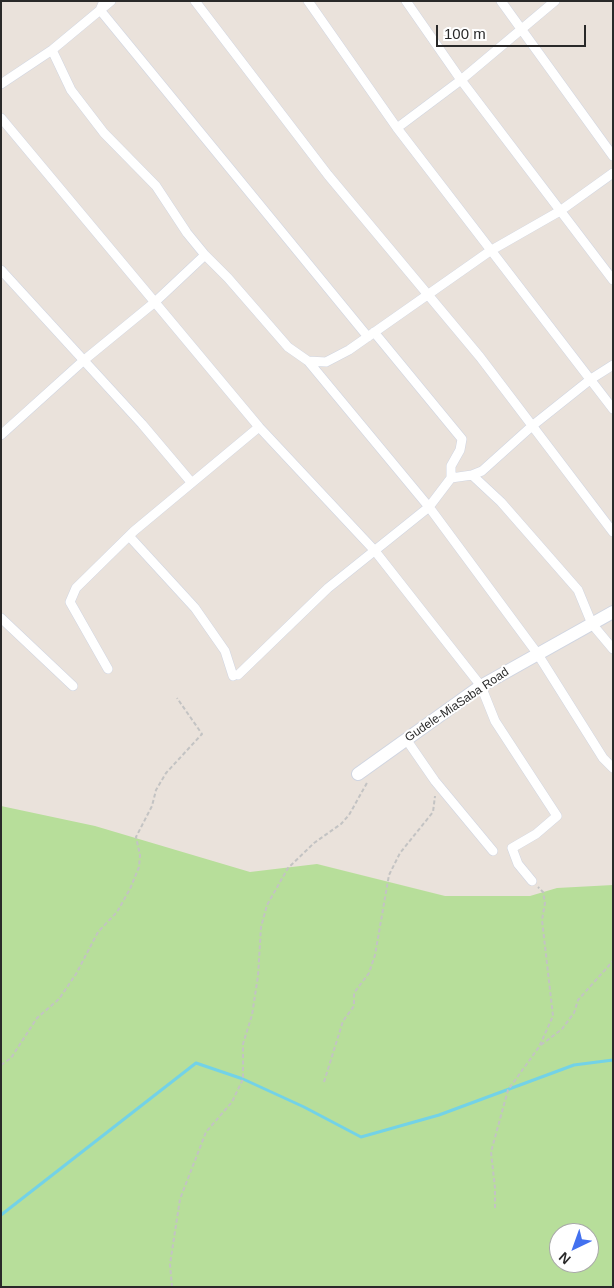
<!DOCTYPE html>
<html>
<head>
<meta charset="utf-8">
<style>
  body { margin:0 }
  #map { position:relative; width:614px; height:1288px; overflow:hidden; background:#eae2db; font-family:Arial,sans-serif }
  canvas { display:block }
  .frame { position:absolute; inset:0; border:2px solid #292929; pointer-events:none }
  .north { position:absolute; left:549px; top:1223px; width:50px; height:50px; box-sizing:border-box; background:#fff; border:1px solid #a9a9a9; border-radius:50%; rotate:222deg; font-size:14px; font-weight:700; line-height:20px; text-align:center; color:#292929 }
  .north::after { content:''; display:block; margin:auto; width:18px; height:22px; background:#4371ef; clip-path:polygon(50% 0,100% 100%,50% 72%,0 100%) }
  .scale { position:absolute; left:436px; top:25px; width:150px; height:22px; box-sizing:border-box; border:2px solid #292929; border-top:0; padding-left:6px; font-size:15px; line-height:18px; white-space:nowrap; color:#292929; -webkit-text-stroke:4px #fff; paint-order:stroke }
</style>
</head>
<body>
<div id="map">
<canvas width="614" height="1288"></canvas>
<div class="frame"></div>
<div class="north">N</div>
<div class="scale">100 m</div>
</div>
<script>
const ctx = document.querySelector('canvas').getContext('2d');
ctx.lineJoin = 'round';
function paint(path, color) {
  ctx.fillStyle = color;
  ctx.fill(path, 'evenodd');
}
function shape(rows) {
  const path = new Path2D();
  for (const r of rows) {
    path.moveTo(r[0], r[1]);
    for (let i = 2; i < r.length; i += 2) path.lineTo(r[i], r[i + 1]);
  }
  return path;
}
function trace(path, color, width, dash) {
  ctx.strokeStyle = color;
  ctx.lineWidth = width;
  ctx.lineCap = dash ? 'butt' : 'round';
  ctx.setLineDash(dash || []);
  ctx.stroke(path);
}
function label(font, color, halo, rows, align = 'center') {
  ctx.font = font + ' Arial,sans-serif';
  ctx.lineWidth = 4;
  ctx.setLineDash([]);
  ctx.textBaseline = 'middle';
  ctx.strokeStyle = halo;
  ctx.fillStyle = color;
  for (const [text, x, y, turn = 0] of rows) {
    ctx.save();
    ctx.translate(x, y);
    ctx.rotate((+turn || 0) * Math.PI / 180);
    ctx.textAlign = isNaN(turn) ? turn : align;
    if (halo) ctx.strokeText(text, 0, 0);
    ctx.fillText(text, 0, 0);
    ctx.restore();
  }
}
paint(shape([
  [1,806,95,826,250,872,317,864,445,896,530,896,557,888,613,885,613,1287,1,1287],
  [559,1233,589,1233,589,1263,559,1263]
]), '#b7de9a');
trace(shape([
  [1,1215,196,1063,243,1079,304,1107,361,1137,439,1115,574,1065,613,1060]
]), '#73d2e7', 3);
const street = shape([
  [104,1,100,10,368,337],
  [195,1,328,175,480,357,613,532],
  [308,1,397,128,613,409],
  [406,1,461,80,613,280],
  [501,1,613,156],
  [52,50,71,90,104,133,156,186,187,233,205,255,228,278,288,347,308,361,326,362,349,350,490,251,560,211,613,173],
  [1,84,52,50,111,1],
  [1,118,259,427,375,551,481,686,495,721,557,816,536,834,512,848,518,864,532,881],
  [397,128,461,80,555,1],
  [1,270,142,424,191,482],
  [374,332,462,439,460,450,451,466,451,478],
  [308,361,429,507,537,653,603,758,613,768],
  [1,435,83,361,155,302,205,255],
  [472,475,501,502,578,590,592,624,613,649],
  [129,536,195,608,225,651,233,676],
  [1,618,73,686],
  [108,669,70,602,76,588,134,531,259,427],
  [238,675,328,588,429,507,451,478,472,475,482,471,532,426,591,379,613,365],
  [406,739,435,781,493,851]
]);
const secondary = shape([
  [358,774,481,686,613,612]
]);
trace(street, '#d0d5e1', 10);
trace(secondary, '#d0d5e1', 14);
trace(shape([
  [541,1045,562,1029,574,1013,578,1000,613,961],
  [1,1065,11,1058,37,1018,59,999,76,974,98,932,117,912,130,889,139,867,140,855,136,837,152,806,156,790,166,773,202,734,177,698],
  [324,1082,343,1021,354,1006,354,993,369,973,375,955,389,875,400,853,433,812,435,796],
  [495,1208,495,1188,491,1152,508,1090,539,1047,553,1016,542,920,545,903,543,892,538,887],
  [172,1287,170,1264,180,1199,206,1132,232,1102,243,1079,243,1044,252,1015,258,976,261,927,267,905,288,868,314,843,341,824,349,815,368,781]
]), '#c3c3c3', 2, [4, 2.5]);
trace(street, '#fff', 9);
trace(secondary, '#fff', 12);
label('12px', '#292929', '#fff', [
  ["Gudele-MiaSaba Road",457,705,-34]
]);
</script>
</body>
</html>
